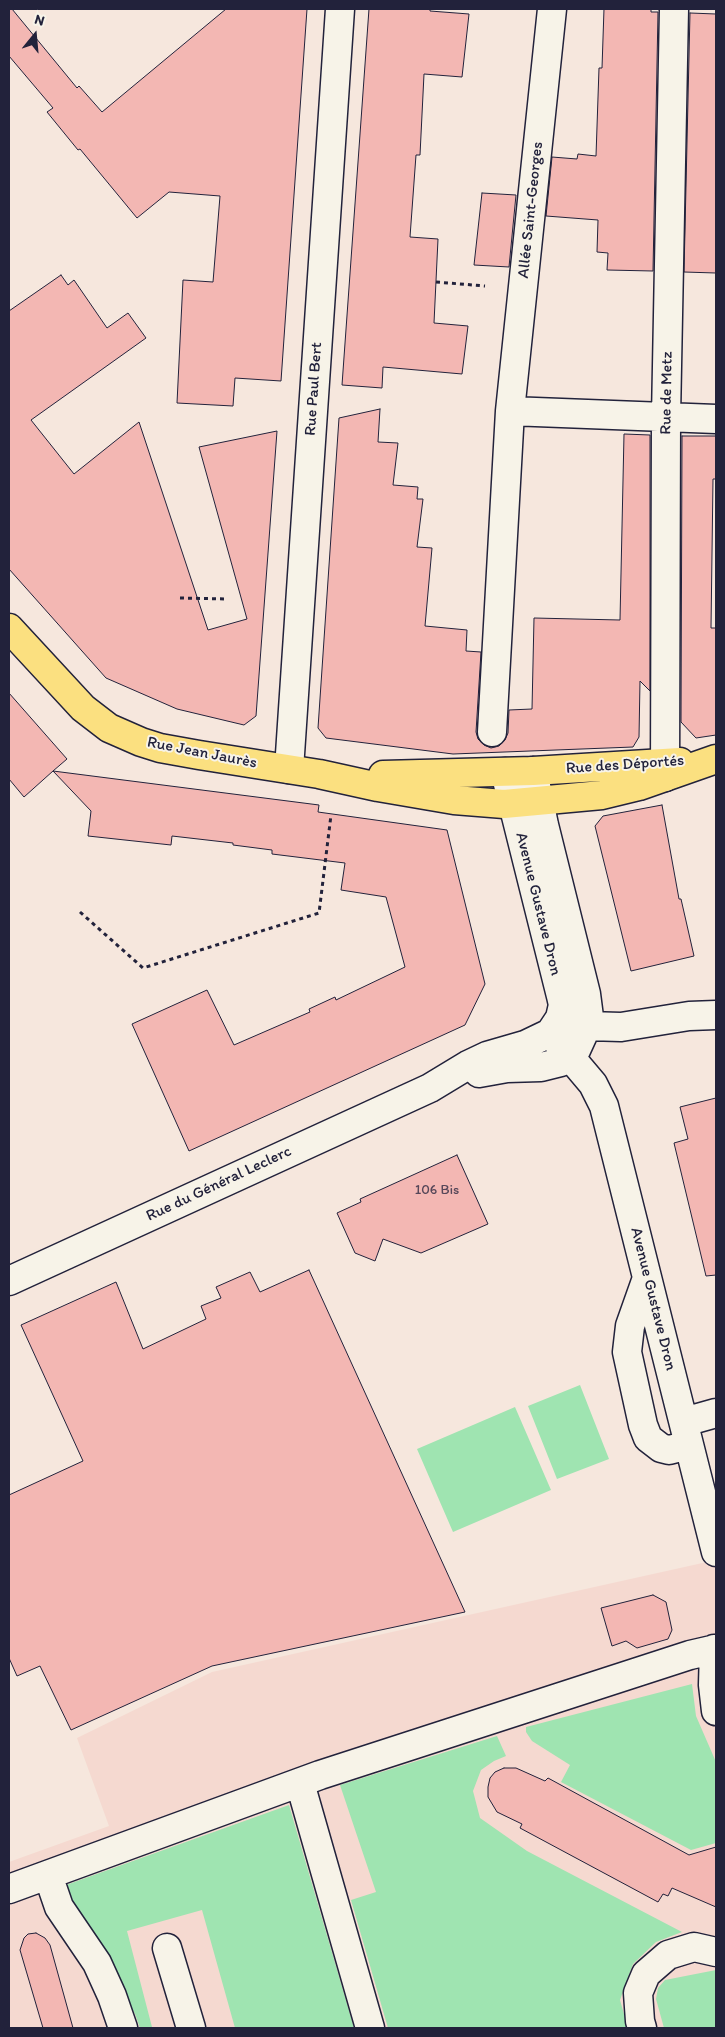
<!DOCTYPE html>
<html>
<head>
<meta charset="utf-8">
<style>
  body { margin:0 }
  #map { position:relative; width:725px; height:2037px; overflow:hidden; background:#f6e7dd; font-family:Itim,sans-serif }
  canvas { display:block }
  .frame { position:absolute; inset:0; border:10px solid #22223b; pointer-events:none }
  .north { position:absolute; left:10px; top:10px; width:50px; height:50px; -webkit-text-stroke:4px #f7f3e8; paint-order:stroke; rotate:17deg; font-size:14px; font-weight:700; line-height:20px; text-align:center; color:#22223b }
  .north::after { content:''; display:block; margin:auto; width:18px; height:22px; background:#22223b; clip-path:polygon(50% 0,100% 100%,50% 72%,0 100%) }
</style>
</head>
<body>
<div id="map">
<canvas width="725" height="2037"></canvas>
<div class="frame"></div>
<div class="north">N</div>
</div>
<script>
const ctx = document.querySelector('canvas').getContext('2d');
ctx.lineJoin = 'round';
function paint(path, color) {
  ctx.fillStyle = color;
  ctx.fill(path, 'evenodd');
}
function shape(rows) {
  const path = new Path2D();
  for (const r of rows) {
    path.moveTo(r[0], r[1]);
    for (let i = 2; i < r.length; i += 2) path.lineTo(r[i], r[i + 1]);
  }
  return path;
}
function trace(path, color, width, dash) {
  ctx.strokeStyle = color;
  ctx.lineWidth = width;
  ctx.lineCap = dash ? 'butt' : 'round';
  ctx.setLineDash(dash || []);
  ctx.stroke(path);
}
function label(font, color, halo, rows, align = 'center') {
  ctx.font = font + ' Itim,sans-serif';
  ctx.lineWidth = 4;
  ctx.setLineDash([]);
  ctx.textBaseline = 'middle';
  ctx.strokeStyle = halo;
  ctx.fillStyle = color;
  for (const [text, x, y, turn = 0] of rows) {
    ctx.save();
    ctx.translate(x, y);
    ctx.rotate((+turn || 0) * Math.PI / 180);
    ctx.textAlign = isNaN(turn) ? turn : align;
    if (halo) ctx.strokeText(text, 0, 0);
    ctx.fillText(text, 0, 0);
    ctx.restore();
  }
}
paint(shape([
  [716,1560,716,2028,9,2028,9,1862,109,1826,77,1738,212,1672]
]), '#f5d9d0');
paint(shape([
  [580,1385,609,1459,557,1479,528,1406],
  [515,1407,551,1490,453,1532,417,1449],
  [692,1684,696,1716,716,1762,716,1838,715,1839,716,1843,691,1850,561,1782,570,1765,532,1741,526,1732,526,1727],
  [497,1736,506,1756,494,1761,481,1770,473,1791,480,1818,527,1851,682,1932,656,1942,633,1964,620,2000,628,2028,388,2028,351,1900,376,1892,340,1785],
  [289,1805,354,2028,235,2028,202,1910,127,1931,152,2027,140,2028,135,2014,73,1909,66,1885],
  [716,1970,716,2028,664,2028,656,1999,658,1988,665,1980]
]), '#9fe4b1');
const building = shape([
  [9,9,12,9,77,88,79,86,102,112,226,9,307,9,281,381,235,378,233,406,177,403,183,280,213,282,220,196,169,192,137,218,80,149,78,150,47,112,53,108,9,56,9,9],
  [369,9,430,9,430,11,469,14,462,77,424,74,420,155,416,155,410,237,438,239,434,323,468,326,462,374,383,367,382,388,342,385,369,9],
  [604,9,651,9,651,12,658,12,653,271,607,270,608,253,597,252,598,220,546,216,552,157,577,159,578,154,596,156,599,68,602,68,604,9],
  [690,13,716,14,716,273,684,272,690,13],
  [482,193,516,195,509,267,474,265,482,193],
  [61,275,68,285,74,280,107,328,128,313,146,338,31,420,74,474,139,422,208,630,247,619,199,447,277,431,256,716,244,725,177,709,106,678,9,569,9,311,61,275],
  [380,409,378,442,398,443,393,485,418,487,417,499,423,499,417,547,432,548,425,626,467,630,466,651,481,652,476,732,478,739,484,745,491,748,499,746,505,740,508,733,509,710,532,709,534,618,620,620,624,434,650,435,650,691,640,681,639,737,633,747,453,754,326,738,318,728,339,418,380,409],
  [682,436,716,436,716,479,713,479,711,628,716,628,716,735,696,738,681,722,682,436],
  [9,693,67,759,53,771,319,805,318,812,447,830,485,984,465,1025,189,1151,132,1024,207,990,234,1045,310,1012,309,1009,335,997,336,1000,405,967,386,897,341,890,345,863,272,854,272,850,233,845,233,843,172,836,171,845,88,836,91,811,53,771,24,797,9,779,9,693],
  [662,805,679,899,681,899,694,956,631,971,595,826,603,816,662,805],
  [716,1098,716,1275,706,1276,674,1143,688,1139,680,1107,716,1098],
  [457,1155,488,1224,421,1253,383,1239,375,1261,355,1253,337,1213,361,1202,360,1199,457,1155],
  [309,1270,465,1612,212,1666,71,1730,40,1666,17,1676,9,1658,9,1495,83,1461,21,1325,116,1282,143,1349,206,1319,201,1306,221,1298,216,1287,250,1272,260,1292,309,1270],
  [653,1595,666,1602,672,1630,668,1639,637,1648,626,1641,612,1646,601,1608,653,1595],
  [504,1768,516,1768,545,1781,548,1778,689,1855,716,1847,716,1907,672,1888,668,1896,663,1894,658,1902,520,1828,522,1824,497,1812,488,1797,488,1787,490,1778,495,1772,504,1768],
  [36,1933,45,1938,50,1945,73,2028,43,2028,20,1950,24,1938,28,1934,36,1933]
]);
paint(building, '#f3b7b3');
trace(building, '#22223b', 1);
const minor = shape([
  [510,411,716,419],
  [492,732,510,411,552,9],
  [289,769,340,9],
  [665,777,666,417,674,9],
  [570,1021,587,1026,621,1027,689,1016,716,1015],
  [550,1033,593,1084,604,1106,716,1552],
  [479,1073,507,1068,541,1067,561,1062,576,1050,587,1026,589,1017,586,994,544,825,533,771],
  [647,1278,630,1326,627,1352,643,1425,648,1438,661,1448,669,1450,689,1445],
  [9,1281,430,1088,468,1065,487,1056,525,1045,550,1033,560,1018,563,1005,561,996,505,772],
  [684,1422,716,1413],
  [714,1649,713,1685,716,1711],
  [300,1783,370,2028],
  [48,1875,59,1907,97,1963,112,1996,123,2028],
  [9,1889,320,1775,690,1655,716,1649],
  [167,1948,191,2028],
  [642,2028,640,2021,638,1993,646,1974,668,1955,694,1947,716,1952]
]);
const major = shape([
  [9,628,83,708,109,728,141,742,160,748,199,755,319,774,378,787,454,800,504,804,602,795,639,786,716,759],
  [383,775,533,771,680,762]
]);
trace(minor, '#22223b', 31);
trace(major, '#22223b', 31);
trace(shape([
  [436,282,485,286],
  [180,598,226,599],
  [80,912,143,968,319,913,331,815]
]), '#22223b', 3, [4, 4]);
trace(minor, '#f7f3e8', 28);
trace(major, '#fbe080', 28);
label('14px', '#564759', null, [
  ["106 Bis",437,1190]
]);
label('16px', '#22223b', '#f7f3e8', [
  ["Allée Saint-Georges",531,210,-84],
  ["Rue Paul Bert",314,389,-86],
  ["Rue de Metz",667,393,-89],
  ["Rue Jean Jaurès",202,753,11],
  ["Rue des Déportés",625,765,-4],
  ["Avenue Gustave Dron",538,904,76],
  ["Rue du Général Leclerc",219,1184,-25],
  ["Avenue Gustave Dron",653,1299,76]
]);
</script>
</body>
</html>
